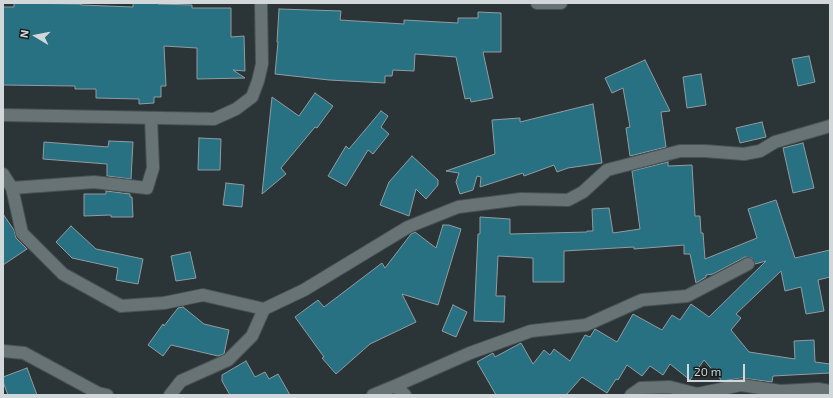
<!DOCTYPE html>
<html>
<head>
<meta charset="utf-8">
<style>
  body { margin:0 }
  #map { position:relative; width:833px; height:398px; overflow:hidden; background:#2b3538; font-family:"Exo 2",sans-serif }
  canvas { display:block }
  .frame { position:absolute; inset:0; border:4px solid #d2d8da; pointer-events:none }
  .north { position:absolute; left:16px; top:16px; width:40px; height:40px; -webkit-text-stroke:3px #171c1d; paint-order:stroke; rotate:280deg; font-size:11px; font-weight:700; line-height:16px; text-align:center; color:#d2d8da }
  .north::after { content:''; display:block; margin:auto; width:14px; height:18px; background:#d2d8da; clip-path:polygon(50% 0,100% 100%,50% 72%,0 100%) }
  .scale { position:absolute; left:687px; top:364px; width:58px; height:18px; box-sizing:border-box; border:2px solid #d2d8da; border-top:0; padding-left:5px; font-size:12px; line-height:14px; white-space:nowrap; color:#d2d8da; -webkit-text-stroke:3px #171c1d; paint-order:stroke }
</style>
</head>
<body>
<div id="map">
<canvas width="833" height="398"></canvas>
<div class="frame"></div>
<div class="north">N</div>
<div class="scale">20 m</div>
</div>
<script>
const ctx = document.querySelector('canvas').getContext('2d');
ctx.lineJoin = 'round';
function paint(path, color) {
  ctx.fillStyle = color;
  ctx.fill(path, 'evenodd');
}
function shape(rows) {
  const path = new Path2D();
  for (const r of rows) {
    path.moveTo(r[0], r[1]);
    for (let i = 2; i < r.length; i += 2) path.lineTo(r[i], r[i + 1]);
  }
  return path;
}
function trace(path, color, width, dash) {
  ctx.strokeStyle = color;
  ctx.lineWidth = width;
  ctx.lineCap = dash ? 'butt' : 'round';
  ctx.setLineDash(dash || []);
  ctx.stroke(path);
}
const building = shape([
  [14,3,81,4,81,5,133,7,133,3,158,3,158,4,192,5,192,8,231,8,231,37,244,36,245,71,233,70,245,78,197,79,197,48,164,46,166,86,161,86,161,97,154,97,154,103,139,104,139,99,96,98,96,89,75,89,75,86,3,85,3,7,14,7,14,3],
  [279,9,341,11,340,20,404,24,404,20,458,23,458,18,478,18,478,12,501,13,501,52,483,52,493,98,471,102,470,98,465,99,456,57,415,54,414,71,393,70,392,76,385,76,385,83,329,80,275,74,278,42,277,42,279,9],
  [809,56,815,82,798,86,792,59,809,56],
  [645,60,670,111,661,112,666,147,630,156,626,128,630,127,623,88,612,93,605,78,645,60],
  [701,74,706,105,687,108,683,77,701,74],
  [315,93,333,106,317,128,315,127,281,168,286,174,262,194,272,97,299,116,315,93],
  [593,104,602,163,568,168,557,172,554,165,524,176,523,173,480,187,481,177,477,176,473,190,460,194,456,182,459,173,446,171,495,154,492,120,520,118,520,122,593,104],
  [381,111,388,116,381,127,389,134,373,154,368,150,346,186,328,176,346,146,349,149,381,111],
  [762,122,766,137,740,143,736,128,762,122],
  [199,138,221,139,220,170,198,170,199,138],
  [109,141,133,142,131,179,107,176,107,164,43,159,44,142,108,147,109,141],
  [803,143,814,188,793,193,783,148,803,143],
  [412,156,438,180,438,185,426,199,416,189,409,216,380,205,389,182,412,156],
  [668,162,668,166,692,165,695,216,700,216,701,233,703,233,705,259,757,238,748,209,776,200,795,258,830,250,830,277,818,280,824,311,806,314,801,287,785,291,781,271,736,314,741,318,731,330,749,352,795,359,794,341,814,340,815,362,830,364,830,373,773,376,772,382,742,378,722,381,704,360,690,380,670,364,663,375,650,366,642,376,627,365,618,380,616,379,607,393,582,377,566,395,496,395,477,362,493,353,495,357,521,343,533,364,544,350,550,355,554,349,570,361,585,335,590,337,595,329,617,342,633,314,662,330,672,315,680,320,691,304,709,317,766,261,755,264,752,258,745,257,713,274,706,275,706,277,696,283,690,254,684,254,684,245,634,249,634,247,564,251,564,282,533,282,533,258,498,256,496,296,505,296,504,322,474,321,478,234,480,234,480,217,510,219,510,234,587,232,587,231,593,231,592,209,609,208,613,233,640,229,632,171,668,162],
  [226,183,244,185,242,207,223,205,226,183],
  [106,191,130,194,130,197,132,197,133,217,111,217,111,215,84,216,84,194,106,194,106,191],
  [3,214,14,230,16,238,27,249,3,265,3,214],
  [443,225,449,225,461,229,438,305,402,294,416,322,370,344,336,374,322,358,324,357,295,317,318,300,324,307,382,263,385,268,411,234,415,232,436,248,443,225],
  [71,226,96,249,143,259,138,284,116,280,118,268,72,258,56,242,71,226],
  [190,252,196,278,176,281,171,256,190,252],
  [453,305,467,312,456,337,442,331,453,305],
  [183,307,204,324,229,330,224,354,218,356,171,345,163,356,148,345,163,324,164,326,178,308,183,307],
  [246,361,255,377,265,372,269,379,278,374,290,395,230,395,222,381,222,375,246,361],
  [27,368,37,395,8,395,3,382,3,377,27,368]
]);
paint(building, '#287183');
trace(building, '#919ca0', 1);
const street = shape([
  [537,3,561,3],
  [3,174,12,188,22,233,63,274,121,306,164,303,203,295,264,309],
  [12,188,94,182,147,188,153,168,151,118],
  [3,351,24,353,98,393,107,395],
  [395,386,405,395],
  [170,395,181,381,228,360,252,336,264,309,304,290,408,227,458,207,521,199,568,200,583,192,607,170,680,151,705,151,744,154,760,151,775,142,830,126],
  [373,395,395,386,470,353,531,331,586,325,642,300,687,296,748,264],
  [631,395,641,388,670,387,697,394,741,385,780,391,818,389,830,391]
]);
const secondary = shape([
  [3,115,214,119,236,109,252,97,258,81,262,64,261,3]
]);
trace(street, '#495153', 14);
trace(secondary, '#495153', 14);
trace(street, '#687376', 12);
trace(secondary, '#687376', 12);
</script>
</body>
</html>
